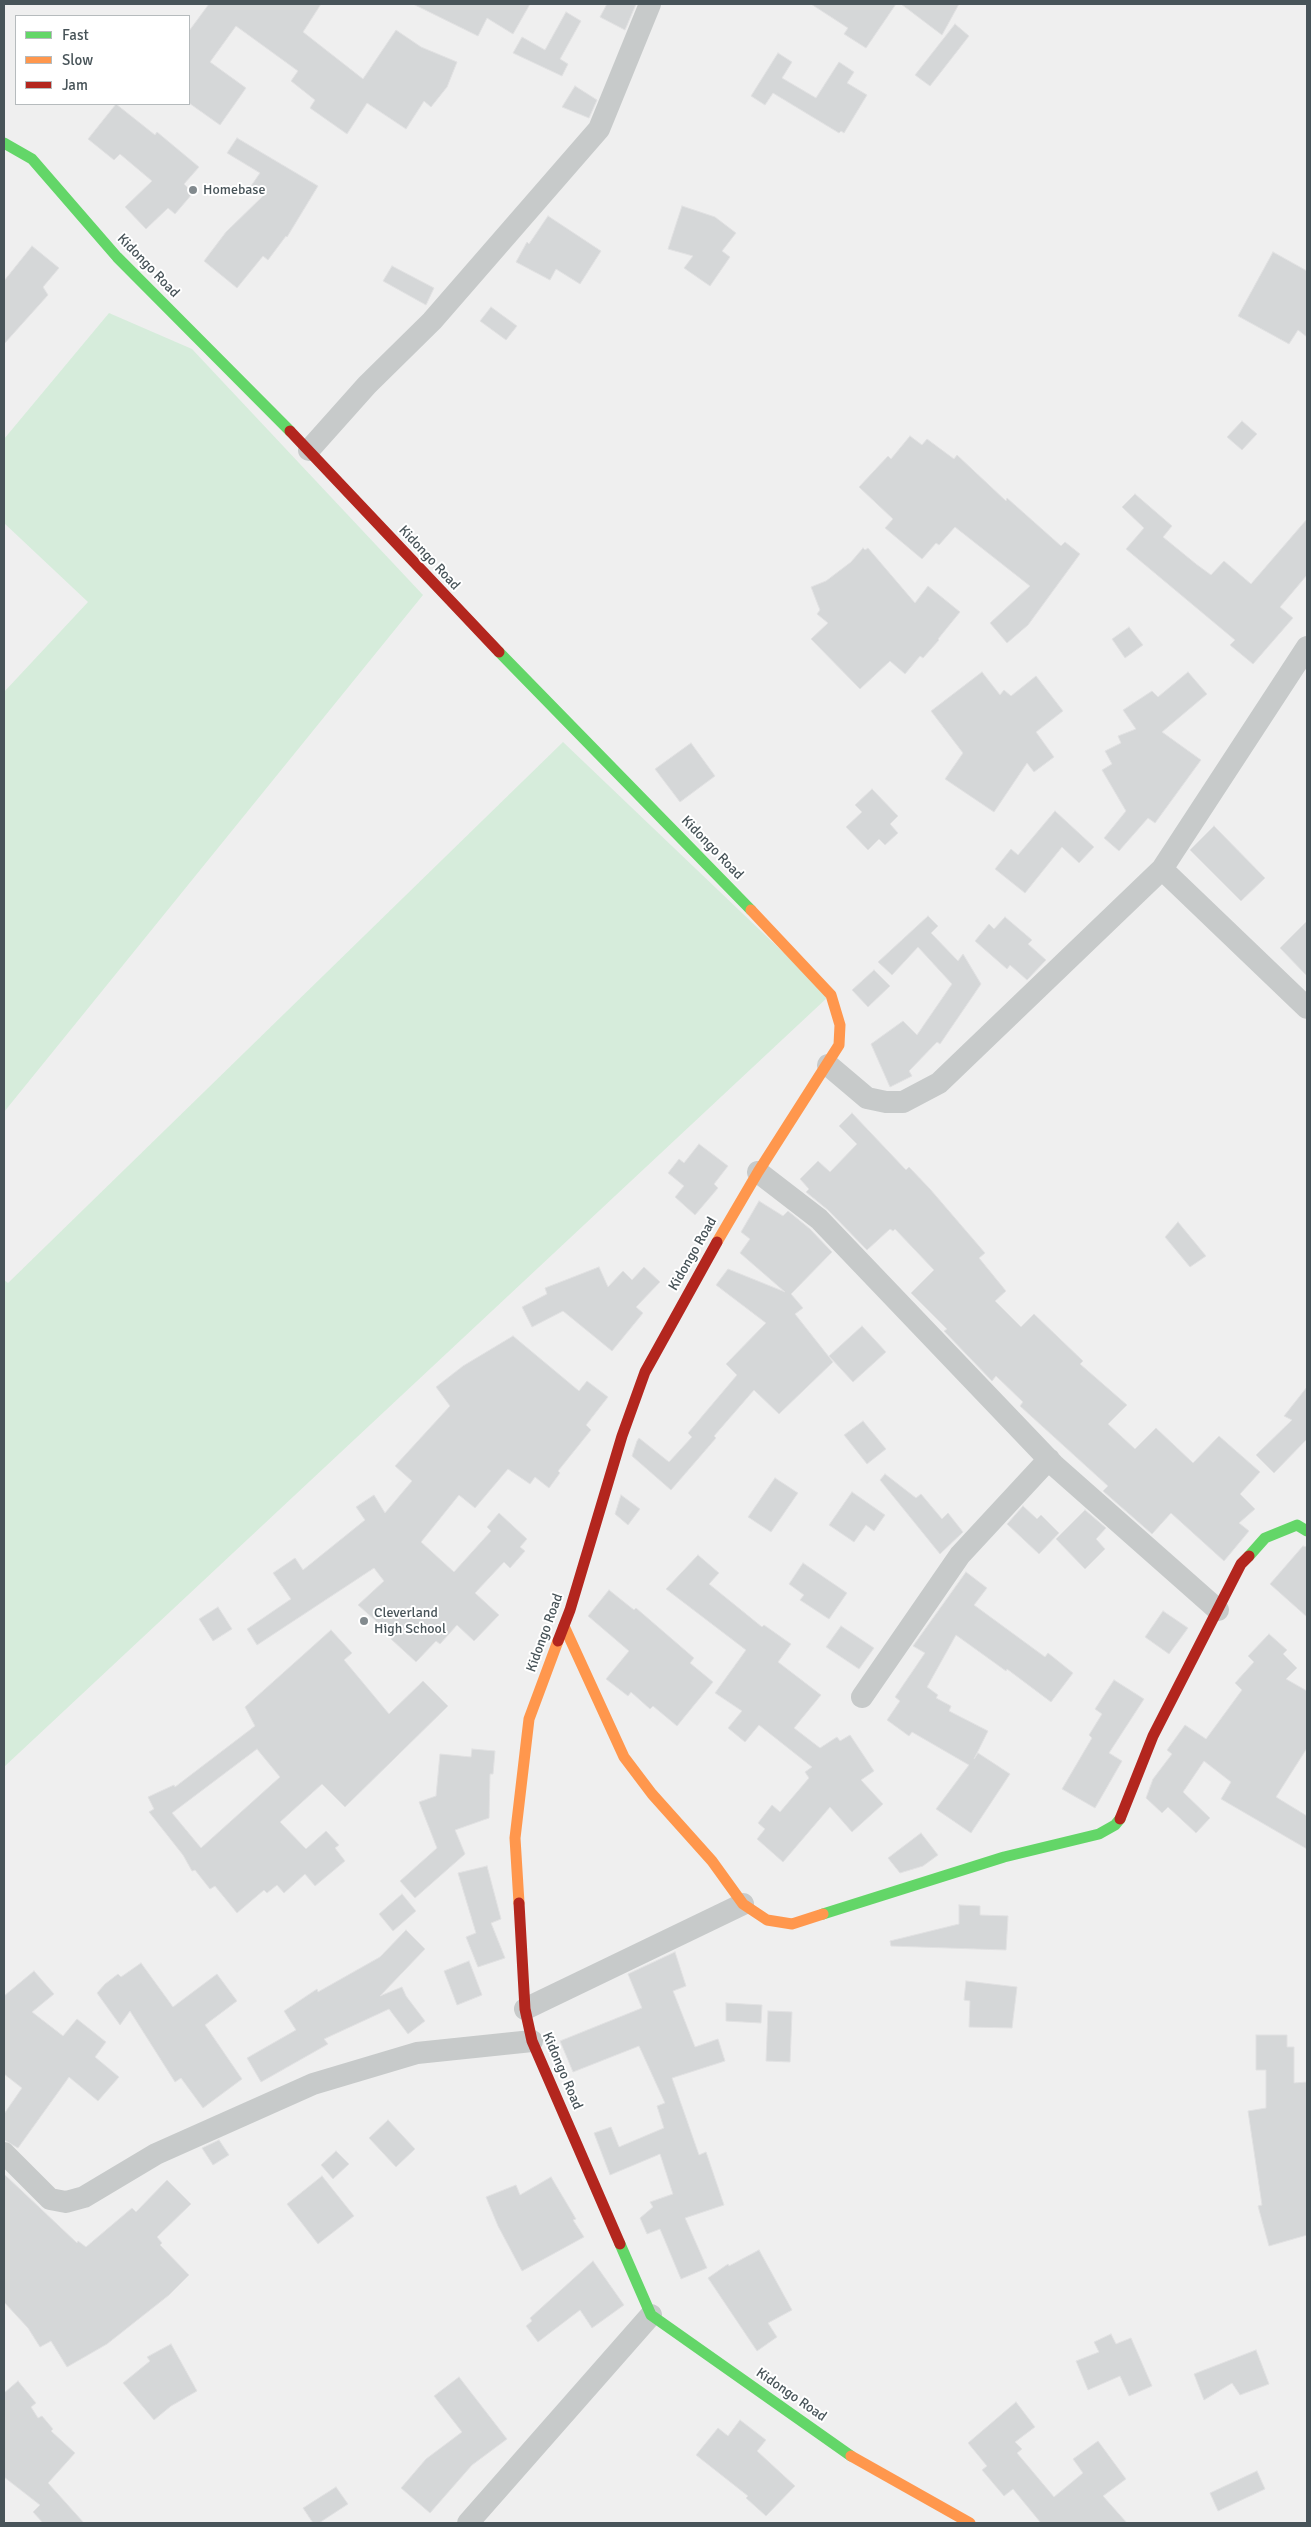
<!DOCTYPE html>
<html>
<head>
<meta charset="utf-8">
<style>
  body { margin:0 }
  #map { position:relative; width:1311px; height:2527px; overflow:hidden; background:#efefef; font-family:Signika,sans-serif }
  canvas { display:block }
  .frame { position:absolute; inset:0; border:5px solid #485459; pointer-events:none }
  .legend { position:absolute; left:15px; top:15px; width:175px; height:90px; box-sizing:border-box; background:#fff; border:1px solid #b6bbbd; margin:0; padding:6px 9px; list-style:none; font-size:15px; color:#485459 }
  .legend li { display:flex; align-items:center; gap:10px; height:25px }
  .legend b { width:25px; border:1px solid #b6bbbd }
</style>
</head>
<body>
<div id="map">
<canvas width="1311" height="2527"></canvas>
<div class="frame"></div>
<ul class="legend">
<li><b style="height:6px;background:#63d668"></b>Fast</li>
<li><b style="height:6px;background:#ff974d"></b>Slow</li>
<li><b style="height:6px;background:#b3261e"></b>Jam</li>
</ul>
</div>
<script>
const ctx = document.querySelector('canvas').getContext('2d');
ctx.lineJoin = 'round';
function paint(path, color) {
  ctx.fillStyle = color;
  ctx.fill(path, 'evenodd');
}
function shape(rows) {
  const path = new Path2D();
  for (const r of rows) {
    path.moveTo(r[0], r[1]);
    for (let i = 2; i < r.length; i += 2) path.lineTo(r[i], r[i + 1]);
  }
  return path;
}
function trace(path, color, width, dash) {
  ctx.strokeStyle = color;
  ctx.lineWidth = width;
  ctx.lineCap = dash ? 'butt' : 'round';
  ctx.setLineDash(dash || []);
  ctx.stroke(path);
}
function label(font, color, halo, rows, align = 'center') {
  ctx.font = font + ' Signika,sans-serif';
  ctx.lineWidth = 4;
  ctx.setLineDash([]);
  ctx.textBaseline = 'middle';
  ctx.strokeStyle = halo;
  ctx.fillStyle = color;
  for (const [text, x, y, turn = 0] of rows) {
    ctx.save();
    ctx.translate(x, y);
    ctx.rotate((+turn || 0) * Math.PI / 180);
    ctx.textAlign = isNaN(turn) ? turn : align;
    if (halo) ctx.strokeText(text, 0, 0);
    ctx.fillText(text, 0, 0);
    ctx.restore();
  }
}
paint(shape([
  [109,313,192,349,423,595,4,1112,4,692,88,602,4,523,4,439],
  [563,742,829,996,4,1767,4,1280,8,1283]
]), '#d6ecdb');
const building = shape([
  [209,4,321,4,303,32,363,79,396,30,421,47,457,62,447,87,431,107,424,101,406,129,367,103,347,134,310,108,315,100,291,81,298,71,236,26,210,62,246,88,220,125,189,103,189,31,209,4],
  [413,4,530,4,513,34,487,18,478,36,413,4],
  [607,4,636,4,625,30,600,17,607,4],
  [811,4,896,4,866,48,844,34,848,28,811,4],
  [901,4,959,4,942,35,901,4],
  [566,12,581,21,560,59,568,64,562,76,513,53,522,37,545,50,566,12],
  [955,24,969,36,930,86,915,75,955,24],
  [778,53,792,62,782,78,816,98,839,62,854,72,847,83,867,95,844,133,841,131,839,133,773,93,765,105,751,96,778,53],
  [575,86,597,100,589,118,562,107,575,86],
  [116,104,155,135,157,132,199,167,184,184,193,193,175,214,168,208,146,229,125,207,152,181,120,154,114,160,88,139,116,104],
  [237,138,318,186,287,237,286,236,268,260,263,256,237,288,204,261,226,232,264,195,251,186,260,173,227,153,237,138],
  [682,206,715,217,736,233,722,251,730,257,710,286,684,268,693,256,668,249,682,206],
  [548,216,601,251,580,284,556,269,550,280,516,262,527,242,529,244,548,216],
  [32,246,59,268,43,287,48,295,4,344,4,281,32,246],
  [1273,252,1307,271,1307,337,1298,330,1289,344,1238,316,1273,252],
  [392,266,434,288,426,305,383,281,392,266],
  [491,307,517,326,506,340,480,321,491,307],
  [1242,421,1257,434,1242,450,1227,437,1242,421],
  [910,436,922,445,927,439,954,459,957,455,1006,501,1007,498,1061,546,1065,542,1080,554,1028,625,1007,643,990,623,1030,586,955,527,939,545,936,543,922,559,885,528,893,519,859,487,888,456,891,459,910,436],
  [1135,494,1172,526,1163,537,1196,564,1211,575,1224,561,1251,584,1307,519,1307,575,1280,607,1293,618,1253,664,1230,645,1235,640,1126,549,1144,528,1122,507,1135,494],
  [863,548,865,550,868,548,915,603,928,586,960,612,938,639,939,640,923,658,920,656,905,674,890,661,860,689,811,639,828,623,817,614,820,610,811,587,826,581,851,562,863,548],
  [1129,627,1143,645,1125,658,1112,639,1129,627],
  [982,672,1000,695,1004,690,1011,696,1036,676,1063,711,1036,732,1054,757,1034,772,1027,763,994,812,945,779,963,753,931,711,982,672],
  [1188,672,1207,694,1162,732,1201,760,1155,823,1148,818,1119,851,1104,838,1126,811,1102,770,1112,764,1105,751,1121,743,1118,736,1136,729,1123,710,1152,691,1158,697,1188,672],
  [691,743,715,776,680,802,655,769,691,743],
  [872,789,898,816,890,824,898,833,885,845,879,839,868,850,846,827,862,812,855,805,872,789],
  [1055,811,1094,847,1079,863,1062,847,1025,893,995,869,1011,849,1018,855,1055,811],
  [1214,826,1265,878,1241,901,1190,850,1214,826],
  [928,916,938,926,931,933,958,961,963,954,981,984,940,1044,937,1042,909,1071,912,1076,890,1087,871,1044,903,1021,917,1035,952,984,918,947,892,975,878,962,928,916],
  [1005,917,1032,940,1028,944,1046,960,1027,980,1010,965,1007,969,975,941,989,924,994,929,1005,917],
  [1307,921,1307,976,1280,948,1307,921],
  [874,970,890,986,868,1007,852,990,874,970],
  [852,1113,906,1170,909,1167,930,1189,985,1253,979,1258,1006,1291,995,1301,1021,1327,1034,1314,1083,1361,1080,1364,1127,1405,1108,1424,1135,1449,1156,1428,1193,1463,1219,1436,1260,1472,1240,1494,1255,1509,1239,1523,1249,1531,1224,1561,1171,1513,1152,1534,1103,1491,1108,1486,1020,1406,1023,1402,996,1376,992,1381,944,1331,947,1329,911,1293,934,1270,895,1229,893,1231,890,1229,867,1250,828,1210,806,1192,809,1189,800,1179,818,1161,830,1172,857,1144,839,1126,852,1113],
  [699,1144,728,1166,714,1184,718,1188,695,1215,675,1197,684,1186,668,1173,679,1159,684,1163,699,1144],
  [759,1201,783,1216,788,1211,810,1229,832,1252,791,1294,803,1308,795,1314,833,1362,779,1414,754,1390,714,1436,716,1438,671,1490,632,1456,637,1441,639,1438,669,1462,692,1437,688,1433,737,1375,726,1364,766,1323,716,1285,728,1269,785,1292,740,1253,750,1239,741,1232,759,1201],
  [1178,1222,1206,1256,1190,1267,1165,1237,1178,1222],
  [599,1267,608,1287,623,1271,632,1280,644,1267,660,1282,636,1307,643,1313,612,1351,563,1311,532,1327,522,1307,547,1294,545,1288,599,1267],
  [862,1326,886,1352,853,1382,829,1356,862,1326],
  [513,1336,579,1391,587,1381,608,1397,586,1425,591,1430,558,1471,560,1473,549,1488,535,1477,530,1484,508,1469,475,1508,459,1495,421,1542,454,1572,491,1531,487,1527,499,1513,527,1539,520,1547,525,1551,510,1568,504,1562,475,1593,499,1615,474,1641,457,1625,440,1644,436,1641,416,1662,391,1639,394,1637,358,1605,384,1581,374,1568,257,1645,247,1629,291,1599,273,1573,295,1558,303,1570,365,1520,356,1507,374,1495,385,1513,412,1481,395,1466,450,1406,436,1387,463,1366,513,1336],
  [1307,1387,1307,1439,1274,1473,1256,1455,1292,1420,1284,1416,1307,1387],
  [863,1421,886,1449,867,1464,844,1435,863,1421],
  [885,1474,916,1498,921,1494,942,1519,948,1513,963,1532,940,1554,880,1480,885,1474],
  [775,1478,798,1493,771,1532,748,1517,775,1478],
  [852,1492,885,1515,874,1531,866,1525,854,1542,829,1525,852,1492],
  [621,1495,640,1509,628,1525,615,1514,621,1495],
  [1023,1506,1037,1519,1041,1515,1059,1533,1039,1554,1007,1524,1023,1506],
  [1085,1510,1106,1528,1096,1539,1105,1549,1085,1569,1056,1539,1085,1510],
  [1303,1546,1307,1547,1307,1617,1270,1584,1303,1546],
  [698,1555,719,1573,709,1584,762,1627,764,1625,791,1644,778,1662,821,1695,794,1728,820,1748,837,1737,840,1741,850,1735,874,1771,861,1780,883,1804,852,1832,830,1807,783,1862,757,1839,765,1829,758,1823,772,1805,780,1812,809,1778,805,1772,812,1767,759,1725,745,1742,728,1728,742,1711,715,1693,746,1650,666,1589,698,1555],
  [803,1563,847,1593,829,1619,800,1600,804,1595,789,1584,803,1563],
  [966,1572,987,1588,974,1605,1045,1657,1048,1653,1073,1673,1051,1702,1007,1669,1006,1671,956,1635,927,1687,938,1695,936,1698,951,1706,949,1711,988,1731,974,1759,978,1753,1010,1774,971,1833,936,1809,969,1765,912,1732,909,1736,887,1720,900,1701,895,1697,925,1653,913,1646,966,1572],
  [609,1590,634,1610,636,1608,694,1658,690,1663,713,1682,677,1726,653,1706,650,1709,631,1692,628,1696,606,1679,629,1651,588,1616,609,1590],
  [218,1607,232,1629,213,1641,199,1619,218,1607],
  [1163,1611,1188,1628,1169,1654,1145,1637,1163,1611],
  [841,1626,874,1648,859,1669,826,1647,841,1626],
  [331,1630,352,1653,344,1660,389,1714,423,1681,448,1706,345,1807,322,1784,280,1822,306,1849,326,1831,339,1845,335,1848,345,1861,315,1886,305,1874,284,1893,277,1885,267,1893,264,1890,237,1913,215,1886,210,1889,195,1870,192,1871,183,1855,149,1812,154,1809,148,1797,174,1785,175,1787,255,1726,245,1707,331,1630],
  [257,1749,280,1777,201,1848,172,1813,257,1749],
  [1269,1634,1287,1650,1283,1654,1297,1668,1286,1679,1307,1691,1307,1748,1276,1797,1307,1816,1307,1849,1221,1799,1231,1782,1204,1761,1183,1792,1210,1818,1196,1833,1168,1807,1162,1813,1146,1798,1153,1779,1172,1754,1167,1750,1185,1725,1206,1739,1242,1690,1235,1683,1254,1662,1248,1656,1269,1634],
  [1114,1680,1144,1699,1109,1753,1122,1761,1095,1808,1062,1789,1092,1738,1089,1735,1102,1714,1095,1709,1114,1680],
  [472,1749,495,1751,493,1774,490,1774,489,1818,455,1830,465,1854,415,1898,400,1881,437,1848,419,1802,436,1796,440,1754,471,1757,472,1749],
  [921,1833,938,1855,923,1866,900,1873,888,1858,921,1833],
  [487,1866,501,1919,491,1923,505,1958,478,1967,466,1937,476,1933,458,1873,487,1866],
  [402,1894,416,1911,393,1931,379,1914,402,1894],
  [959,1905,980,1906,980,1915,1008,1916,1006,1950,891,1946,890,1941,959,1924,959,1905],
  [406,1930,425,1949,380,1996,402,1987,406,1996,425,2021,408,2034,389,2009,324,2039,328,2044,261,2082,247,2058,296,2030,284,2011,317,1989,318,1992,380,1957,406,1930],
  [675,1952,686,1986,673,1991,695,2047,718,2039,725,2061,672,2078,699,2155,706,2152,724,2205,685,2218,707,2268,681,2279,660,2229,647,2234,640,2218,653,2207,650,2202,673,2194,660,2154,610,2175,594,2133,611,2127,619,2147,664,2128,657,2106,665,2103,639,2046,573,2072,560,2041,642,2008,628,1974,675,1952],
  [469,1961,482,1995,457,2005,444,1971,469,1961],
  [141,1963,173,2007,217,1974,237,2001,205,2025,242,2079,203,2108,181,2078,175,2082,130,2011,120,2025,97,1993,105,1984,118,1974,121,1977,141,1963],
  [34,1971,54,1994,32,2012,63,2036,77,2019,106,2042,95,2057,119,2077,98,2101,69,2077,18,2148,4,2140,4,2114,22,2088,4,2074,4,1996,34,1971],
  [966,1981,1017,1987,1012,2028,969,2027,970,2001,964,2000,966,1981],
  [726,2003,762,2005,761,2023,726,2021,726,2003],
  [768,2011,792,2012,790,2062,766,2061,768,2011],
  [1256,2035,1287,2035,1287,2047,1294,2047,1294,2083,1307,2082,1307,2235,1269,2246,1258,2206,1262,2205,1248,2111,1266,2108,1266,2070,1256,2070,1256,2035],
  [388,2120,415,2149,396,2167,369,2138,388,2120],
  [219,2140,229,2155,213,2165,202,2148,219,2140],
  [336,2151,349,2164,333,2179,321,2165,336,2151],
  [4,2174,77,2243,78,2241,86,2247,132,2208,136,2212,167,2180,191,2204,157,2237,162,2243,160,2245,189,2275,169,2295,107,2344,67,2367,51,2341,40,2347,28,2328,4,2302,4,2174],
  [322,2176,354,2216,318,2244,287,2204,322,2176],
  [551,2177,576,2219,573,2220,584,2237,522,2271,498,2226,486,2197,516,2185,520,2195,551,2177],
  [759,2250,792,2310,768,2323,777,2337,757,2351,708,2278,728,2264,729,2266,759,2250],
  [593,2261,624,2305,592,2328,580,2310,538,2342,526,2326,532,2321,530,2318,593,2261],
  [1111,2334,1116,2344,1131,2338,1152,2386,1129,2396,1120,2376,1088,2390,1076,2361,1099,2352,1094,2342,1111,2334],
  [171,2344,197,2391,171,2406,154,2420,123,2383,150,2361,147,2357,171,2344],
  [1256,2350,1269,2384,1240,2395,1232,2383,1204,2400,1194,2374,1256,2350],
  [459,2377,507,2439,472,2465,430,2513,401,2488,426,2459,462,2432,434,2396,459,2377],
  [18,2381,36,2403,31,2407,38,2418,42,2416,53,2429,51,2431,75,2453,48,2483,84,2523,43,2523,33,2512,40,2505,4,2477,4,2393,18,2381],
  [1016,2402,1035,2427,1015,2442,1022,2449,1017,2453,1054,2497,1083,2473,1073,2459,1098,2441,1126,2479,1103,2496,1127,2523,1041,2523,1013,2489,1004,2496,982,2470,987,2466,968,2443,1016,2402],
  [740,2420,766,2440,757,2451,795,2486,766,2516,746,2498,748,2496,696,2455,718,2428,728,2436,740,2420],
  [1257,2471,1265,2489,1218,2511,1210,2493,1257,2471],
  [336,2487,348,2504,319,2523,313,2523,303,2508,336,2487]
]);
paint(building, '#d5d7d8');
trace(building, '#e1e1e2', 1);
trace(shape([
  [309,450,367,385,432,321,599,129,650,4],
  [1162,869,1307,1008],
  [828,1065,867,1098,886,1102,903,1102,939,1083,1162,869,1307,647],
  [758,1172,819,1219,1055,1466,1218,1610],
  [862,1697,960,1555,1049,1459],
  [525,2009,743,1904],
  [4,2153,50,2199,66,2202,84,2197,156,2154,313,2084,417,2053,532,2041],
  [468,2523,651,2315]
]), '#c7caca', 22);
trace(shape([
  [4,143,32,159,117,257,290,431],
  [499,652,751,910],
  [1249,1556,1265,1538,1297,1525,1307,1531],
  [823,1914,1004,1857,1099,1834,1115,1825,1120,1819],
  [620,2244,651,2315,851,2456]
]), '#63d668', 11);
trace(shape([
  [717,1242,758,1172,839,1045,840,1025,831,995,751,910],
  [564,1626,624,1757,652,1794,712,1861,743,1904,767,1920,792,1924,823,1914],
  [519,1903,515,1838,529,1719,558,1641],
  [851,2456,970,2523]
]), '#ff974d', 11);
trace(shape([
  [290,431,499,652],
  [558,1641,570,1610,622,1436,645,1372,717,1242],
  [1120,1819,1153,1736,1241,1564,1249,1556],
  [519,1903,525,2009,532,2041,620,2244]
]), '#b3261e', 11);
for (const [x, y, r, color] of [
  [193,190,5,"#828a8e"],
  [364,1621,5,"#828a8e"]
]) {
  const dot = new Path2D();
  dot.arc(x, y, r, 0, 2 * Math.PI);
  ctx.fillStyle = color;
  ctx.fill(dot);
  trace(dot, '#fff', 2);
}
label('14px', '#485459', '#fff', [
  ["Homebase",203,190],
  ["Cleverland",374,1613],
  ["High School",374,1629]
], 'left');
label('14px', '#485459', '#fff', [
  ["Kidongo Road",148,266,46],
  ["Kidongo Road",429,558,47],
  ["Kidongo Road",712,848,46],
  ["Kidongo Road",693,1254,-60],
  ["Kidongo Road",545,1633,-70],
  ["Kidongo Road",562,2071,67],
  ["Kidongo Road",791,2395,35]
]);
</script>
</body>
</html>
